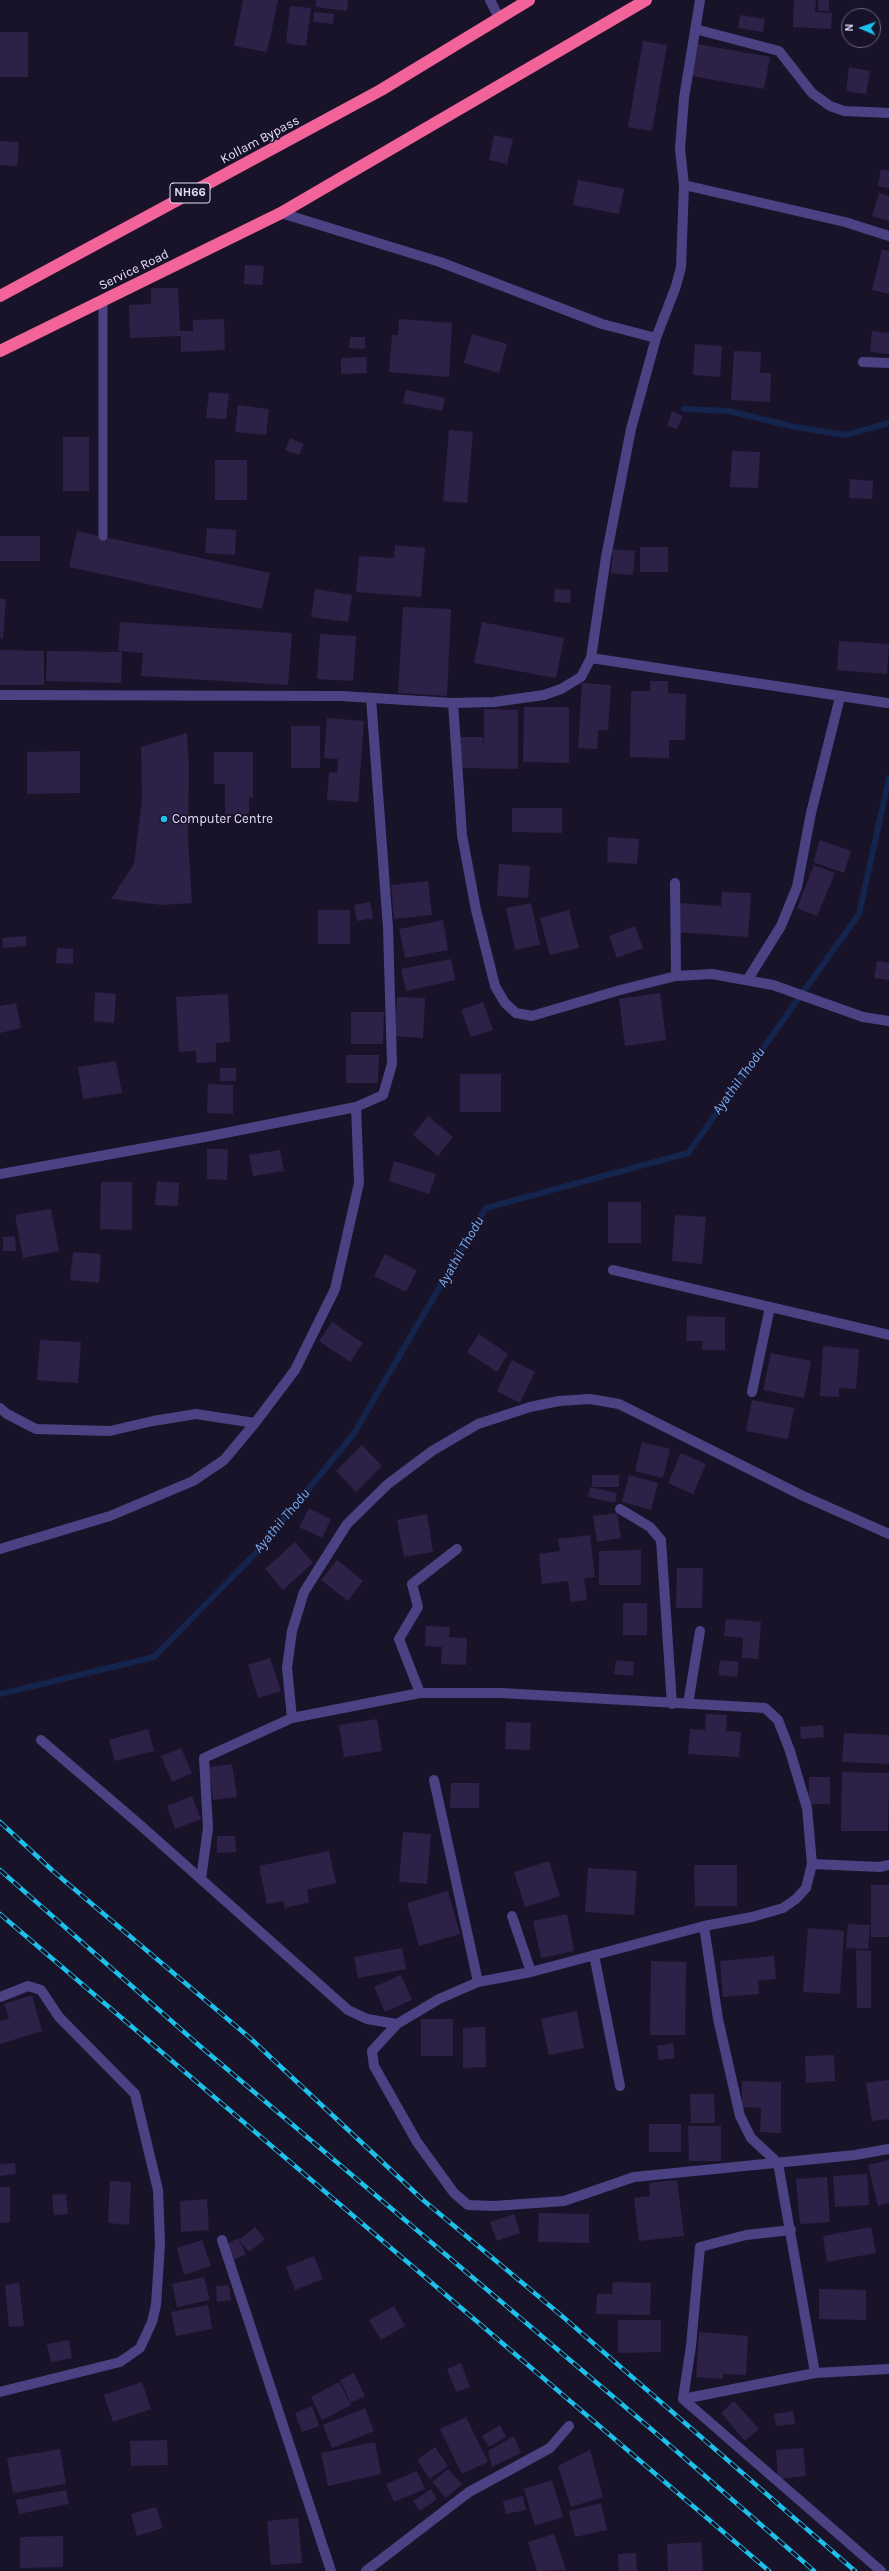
<!DOCTYPE html>
<html>
<head>
<meta charset="utf-8">
<style>
  body { margin:0 }
  #map { position:relative; width:889px; height:2571px; overflow:hidden; background:#191329; font-family:Karla,sans-serif }
  canvas { display:block }
  .north { position:absolute; left:841px; top:8px; width:40px; height:40px; box-sizing:border-box; background:#191329; border:1px solid #6a647d; border-radius:50%; rotate:272deg; font-size:11px; font-weight:700; line-height:16px; text-align:center; color:#e4defc }
  .north::after { content:''; display:block; margin:auto; width:14px; height:18px; background:#1bc1eb; clip-path:polygon(50% 0,100% 100%,50% 72%,0 100%) }
</style>
</head>
<body>
<div id="map">
<canvas width="889" height="2571"></canvas>
<div class="north">N</div>
</div>
<script>
const ctx = document.querySelector('canvas').getContext('2d');
ctx.lineJoin = 'round';
function shape(rows) {
  const path = new Path2D();
  for (const r of rows) {
    path.moveTo(r[0], r[1]);
    for (let i = 2; i < r.length; i += 2) path.lineTo(r[i], r[i + 1]);
  }
  return path;
}
function trace(path, color, width, dash) {
  ctx.strokeStyle = color;
  ctx.lineWidth = width;
  ctx.lineCap = dash ? 'butt' : 'round';
  ctx.setLineDash(dash || []);
  ctx.stroke(path);
}
function paint(path, color) {
  ctx.fillStyle = color;
  ctx.fill(path, 'evenodd');
}
function label(font, color, halo, rows, align = 'center') {
  ctx.font = font + ' Karla,sans-serif';
  ctx.lineWidth = 3;
  ctx.setLineDash([]);
  ctx.textBaseline = 'middle';
  ctx.strokeStyle = halo;
  ctx.fillStyle = color;
  for (const [text, x, y, turn = 0] of rows) {
    ctx.save();
    ctx.translate(x, y);
    ctx.rotate((+turn || 0) * Math.PI / 180);
    ctx.textAlign = isNaN(turn) ? turn : align;
    if (halo) ctx.strokeText(text, 0, 0);
    ctx.fillText(text, 0, 0);
    ctx.restore();
  }
}
trace(shape([
  [684,409,729,411,795,427,846,435,889,423],
  [0,1694,154,1657,254,1555,353,1435,486,1208,688,1153,859,914,889,778]
]), '#14244c', 6);
paint(shape([
  [243,0,278,0,267,52,234,46],
  [316,0,348,0,347,11,316,7],
  [794,0,816,0,815,12,832,13,831,29,793,27],
  [818,0,829,0,829,11,818,11],
  [290,6,311,8,306,46,286,43],
  [314,12,334,14,333,24,313,22],
  [740,15,765,19,763,32,738,28],
  [0,32,28,32,28,77,0,77],
  [643,41,667,45,652,131,628,127],
  [697,44,770,57,764,89,692,76],
  [849,67,870,71,866,94,846,91],
  [494,135,513,139,507,164,489,160],
  [0,141,19,142,17,166,0,165],
  [881,169,889,171,889,188,878,186],
  [578,180,624,189,619,214,573,205],
  [879,193,889,196,889,221,872,216],
  [882,249,889,251,889,294,872,290],
  [245,265,264,266,262,285,244,284],
  [151,288,178,288,180,331,193,331,193,320,224,319,225,350,181,352,181,336,130,338,129,305,151,304],
  [399,319,452,323,449,377,389,372,392,335,398,335],
  [872,331,889,333,889,354,870,352],
  [472,334,507,344,499,373,464,363],
  [350,337,365,337,365,349,349,348],
  [695,344,722,346,720,377,693,375],
  [734,351,761,352,760,373,771,373,770,402,731,400],
  [366,357,367,373,341,374,341,358],
  [406,390,445,398,442,411,403,403],
  [209,392,229,394,226,419,206,418],
  [238,405,269,409,266,435,235,432],
  [672,411,683,416,677,429,667,426],
  [449,430,473,432,467,503,443,501],
  [63,437,89,437,89,491,63,491],
  [290,438,304,444,299,455,285,450],
  [732,451,760,452,758,488,730,487],
  [215,460,247,460,247,500,215,500],
  [850,479,873,481,872,499,849,498],
  [207,528,236,530,235,555,205,553],
  [77,531,270,573,262,609,69,567],
  [0,536,40,536,40,561,0,561],
  [395,545,425,548,421,597,356,592,359,556,394,558],
  [640,547,668,547,668,572,640,572],
  [613,549,635,551,633,575,611,573],
  [315,589,352,595,348,622,311,617],
  [555,589,571,590,570,603,554,602],
  [0,599,6,599,3,639,0,638],
  [403,607,451,609,447,696,398,693],
  [120,622,292,633,288,685,141,676,143,653,118,651],
  [482,622,564,638,556,678,474,663],
  [320,634,356,636,353,681,317,679],
  [839,641,889,644,887,674,837,670],
  [0,650,44,651,44,685,0,685],
  [47,651,122,652,121,683,46,681],
  [650,681,668,681,668,693,686,694,685,740,669,740,669,758,630,757,631,691,650,691],
  [582,683,611,685,608,730,598,730,597,749,578,748],
  [524,707,569,707,569,763,523,762],
  [484,709,518,710,518,769,460,768,459,737,483,737,484,749],
  [327,718,364,721,358,802,327,800,329,772,337,773,338,759,324,758],
  [291,726,320,726,320,768,291,768],
  [187,733,189,769,188,838,192,903,162,905,111,899,134,864,142,800,141,747],
  [80,751,80,793,27,794,27,752],
  [214,752,253,752,253,798,249,797,249,814,225,814,225,784,214,784],
  [512,808,562,808,562,833,512,832],
  [608,837,639,839,637,864,607,862],
  [820,840,851,851,844,873,813,862],
  [499,864,530,866,528,898,497,896],
  [814,865,835,873,817,916,797,908],
  [428,881,432,915,394,919,391,885],
  [722,892,751,893,748,937,676,932,678,903,721,906],
  [370,902,373,918,357,921,354,905],
  [531,903,540,945,515,950,506,908],
  [318,910,350,910,350,944,318,944],
  [569,910,579,948,550,955,540,918],
  [443,920,448,950,405,958,399,929],
  [635,926,643,948,617,958,609,936],
  [26,936,26,946,3,948,2,938],
  [57,948,73,949,73,964,56,963],
  [451,959,455,980,406,991,401,969],
  [877,961,889,963,889,980,874,978],
  [95,992,116,994,114,1023,94,1021],
  [660,993,666,1040,625,1046,619,999],
  [228,994,230,1042,216,1043,216,1062,197,1063,196,1051,179,1052,176,997],
  [397,997,425,998,423,1038,395,1036],
  [483,1002,493,1030,471,1037,461,1010],
  [16,1003,21,1028,0,1033,0,1006],
  [351,1012,384,1012,383,1044,351,1044],
  [346,1055,379,1055,378,1083,346,1083],
  [116,1061,122,1093,83,1099,78,1067],
  [220,1068,236,1068,236,1081,220,1081],
  [460,1074,501,1074,501,1112,460,1112],
  [208,1084,233,1085,233,1114,207,1113],
  [428,1116,453,1137,438,1156,413,1135],
  [207,1149,228,1149,227,1180,207,1179],
  [280,1150,284,1171,253,1176,249,1155],
  [394,1161,436,1174,429,1194,389,1181],
  [157,1181,179,1183,178,1206,155,1205],
  [101,1182,132,1182,132,1230,100,1229],
  [608,1202,641,1202,641,1243,608,1243],
  [51,1209,59,1251,23,1258,15,1215],
  [675,1215,706,1217,702,1264,672,1261],
  [15,1236,16,1251,3,1251,3,1237],
  [73,1252,101,1254,99,1283,70,1280],
  [385,1254,417,1270,406,1292,374,1276],
  [687,1316,725,1317,725,1350,702,1350,703,1341,686,1341],
  [332,1322,363,1343,350,1362,319,1341],
  [479,1334,508,1354,497,1372,467,1352],
  [40,1340,81,1342,78,1383,37,1380],
  [823,1346,859,1349,856,1389,839,1388,839,1397,820,1396],
  [771,1353,811,1361,804,1398,763,1390],
  [512,1360,535,1372,520,1403,497,1391],
  [752,1400,794,1408,788,1439,746,1431],
  [642,1442,670,1449,663,1478,635,1471],
  [362,1445,382,1466,356,1492,336,1471],
  [681,1453,706,1464,693,1494,668,1483],
  [592,1475,619,1475,619,1487,592,1487],
  [629,1475,658,1483,651,1510,622,1502],
  [590,1487,617,1493,615,1503,588,1497],
  [309,1508,331,1519,322,1538,299,1527],
  [617,1513,621,1538,597,1542,593,1516],
  [427,1514,433,1552,404,1557,397,1520],
  [590,1535,595,1577,584,1578,587,1600,571,1602,568,1581,542,1584,539,1554,560,1551,558,1539],
  [295,1542,313,1563,283,1590,265,1569],
  [641,1550,641,1585,599,1585,599,1551],
  [337,1560,363,1581,348,1601,321,1580],
  [677,1568,703,1568,702,1608,676,1608],
  [623,1603,647,1603,647,1635,623,1635],
  [726,1619,761,1622,758,1659,742,1658,743,1638,724,1636],
  [426,1626,450,1627,449,1637,467,1638,466,1665,441,1664,442,1647,425,1646],
  [270,1658,281,1691,258,1698,248,1665],
  [616,1660,634,1662,633,1676,614,1674],
  [720,1660,739,1662,737,1677,718,1675],
  [706,1714,727,1715,726,1731,741,1732,739,1757,688,1754,690,1729,705,1730],
  [377,1719,382,1751,344,1757,339,1725],
  [506,1722,531,1723,530,1750,505,1749],
  [823,1725,824,1737,801,1739,800,1727],
  [148,1729,154,1751,115,1761,109,1740],
  [844,1733,889,1735,889,1764,842,1762],
  [181,1748,192,1773,172,1782,161,1756],
  [232,1764,237,1797,213,1800,209,1767],
  [842,1772,889,1773,888,1831,841,1831],
  [809,1777,830,1777,830,1804,809,1804],
  [451,1783,479,1783,479,1808,450,1808],
  [192,1796,201,1819,175,1829,167,1806],
  [403,1832,431,1834,427,1884,399,1882],
  [217,1836,235,1836,236,1852,217,1853],
  [329,1851,336,1883,307,1890,309,1902,285,1908,283,1901,267,1904,259,1866],
  [549,1861,560,1896,525,1907,514,1872],
  [694,1865,737,1865,737,1906,695,1906],
  [588,1868,637,1871,634,1915,585,1912],
  [871,1885,889,1885,889,1937,871,1937],
  [448,1891,460,1934,419,1946,407,1903],
  [567,1914,574,1951,541,1958,533,1921],
  [848,1924,870,1925,868,1949,846,1948],
  [808,1928,844,1931,840,1994,803,1992],
  [402,1948,406,1969,358,1978,354,1957],
  [856,1950,871,1951,871,2008,857,2008],
  [774,1956,776,1979,758,1981,759,1994,723,1997,720,1961],
  [651,1961,686,1962,685,2035,650,2035],
  [401,1975,412,2000,385,2012,374,1987],
  [32,1995,42,2031,0,2044,0,2021,9,2018,4,2004],
  [577,2011,584,2048,549,2055,541,2019],
  [421,2019,453,2019,453,2056,421,2056],
  [485,2027,486,2067,463,2068,463,2028],
  [673,2043,675,2058,659,2060,657,2046],
  [834,2055,835,2081,806,2083,805,2056],
  [889,2080,889,2119,872,2121,866,2083],
  [742,2081,781,2082,781,2133,760,2132,761,2108,742,2107],
  [690,2094,714,2094,715,2123,691,2123],
  [649,2124,681,2124,681,2152,649,2152],
  [688,2126,721,2126,721,2161,689,2161],
  [889,2160,889,2203,878,2206,868,2165],
  [15,2163,16,2174,0,2176,0,2164],
  [867,2174,869,2205,835,2207,833,2176],
  [827,2177,830,2222,800,2224,796,2179],
  [677,2180,684,2236,639,2241,634,2198,650,2196,649,2183],
  [110,2181,131,2182,129,2225,108,2223],
  [0,2187,10,2187,10,2222,0,2223],
  [66,2194,68,2214,54,2215,52,2195],
  [207,2199,209,2230,181,2232,180,2201],
  [539,2213,589,2214,589,2243,538,2242],
  [514,2214,520,2233,497,2241,490,2222],
  [255,2227,265,2239,249,2252,239,2240],
  [871,2227,876,2253,827,2262,823,2236],
  [238,2238,246,2254,234,2260,226,2245],
  [202,2240,211,2266,184,2275,177,2248],
  [314,2256,323,2279,295,2290,286,2267],
  [204,2277,210,2300,177,2307,172,2284],
  [613,2282,651,2283,650,2315,596,2314,597,2294,612,2294],
  [19,2283,24,2326,9,2327,5,2285],
  [229,2285,231,2300,217,2302,216,2286],
  [819,2289,866,2290,866,2320,819,2319],
  [208,2305,212,2329,176,2336,171,2312],
  [394,2306,405,2326,381,2340,369,2320],
  [618,2320,661,2320,661,2352,618,2353],
  [699,2332,748,2336,746,2375,723,2374,723,2379,696,2377],
  [69,2340,72,2358,51,2362,47,2344],
  [461,2363,470,2387,456,2392,447,2369],
  [354,2373,365,2396,351,2403,340,2380],
  [142,2382,151,2409,113,2422,104,2395],
  [339,2382,351,2405,322,2420,311,2397],
  [734,2401,759,2429,745,2441,721,2413],
  [312,2406,319,2426,302,2432,295,2413],
  [365,2408,374,2431,332,2448,323,2425],
  [793,2411,795,2424,776,2426,774,2414],
  [466,2417,488,2462,462,2474,440,2429],
  [500,2425,506,2437,489,2447,482,2436],
  [514,2436,521,2453,492,2467,488,2451],
  [167,2440,168,2465,131,2466,130,2441],
  [375,2442,381,2474,328,2486,321,2453],
  [435,2447,448,2466,430,2479,417,2460],
  [803,2448,806,2476,778,2479,776,2450],
  [60,2449,66,2484,13,2493,7,2458],
  [590,2450,603,2497,571,2507,558,2466],
  [448,2469,462,2484,446,2498,432,2482],
  [417,2471,425,2489,394,2502,386,2484],
  [552,2480,563,2517,535,2526,524,2489],
  [431,2489,437,2499,420,2511,413,2501],
  [66,2490,69,2504,19,2514,16,2500],
  [523,2496,526,2510,506,2514,503,2501],
  [601,2503,607,2530,575,2537,569,2511],
  [156,2507,163,2528,137,2536,131,2514],
  [298,2518,302,2563,271,2565,267,2521],
  [554,2534,566,2570,537,2571,528,2542],
  [63,2536,63,2567,20,2568,20,2537],
  [701,2542,703,2571,668,2571,667,2544],
  [636,2553,637,2571,619,2571,618,2554]
]), '#2d2148');
trace(shape([
  [103,301,103,536]
]), '#4b4284', 9);
trace(shape([
  [490,0,499,18],
  [695,29,779,51,812,93,830,106,844,111,889,113],
  [684,185,845,222,889,236],
  [281,213,440,262,602,324,656,338],
  [863,362,889,363],
  [591,658,887,703],
  [0,695,341,696,453,703,494,702,544,695,561,689,581,677,591,658,606,557,631,429,656,338,676,286,681,267,684,185,680,149,684,98,700,0],
  [453,703,462,835,476,910,495,986,505,1003,516,1013,532,1016,620,990,676,976,712,974,773,985,863,1017,889,1021],
  [675,883,676,976],
  [748,979,781,926,797,887,811,813,840,697],
  [0,1174,205,1137,356,1107,383,1095,392,1064,388,928,371,698],
  [613,1270,889,1335],
  [752,1392,770,1307],
  [0,1408,7,1414,36,1429,110,1431,153,1421,196,1414,255,1423],
  [620,1509,650,1527,661,1540,672,1704],
  [0,1549,110,1516,193,1481,224,1460,255,1423,295,1370,335,1289,359,1183,356,1107],
  [420,1693,399,1639,418,1607,412,1584,457,1549],
  [688,1704,700,1631],
  [292,1718,420,1693,501,1693,765,1708,778,1720,790,1751,807,1808,812,1864],
  [41,1740,139,1824,348,2010,367,2019,397,2024,439,1999,478,1982,531,1972,704,1926],
  [434,1780,478,1982],
  [201,1879,208,1828,204,1758,292,1718,287,1668,292,1631,304,1592,347,1524,388,1484,432,1451,478,1424,530,1407,559,1401,590,1399,619,1404,801,1495,889,1534],
  [512,1916,531,1972],
  [594,1955,620,2086],
  [0,1997,28,1986,41,1990,59,2017,135,2094,158,2190,160,2244,156,2305,152,2322,140,2348,120,2362,0,2392],
  [397,2024,372,2051,374,2066,417,2142,454,2193,468,2205,494,2206,564,2201,634,2177,855,2155,889,2149],
  [222,2240,331,2571],
  [815,2373,778,2163,751,2138,740,2116,718,2019,704,1926,752,1917,783,1908,796,1899,806,1888,812,1864,880,1867,889,1865],
  [683,2399,881,2571],
  [683,2399,691,2346,700,2247,746,2235,791,2230],
  [683,2399,815,2373,889,2369],
  [366,2571,469,2492,550,2448,569,2426]
]), '#4b4284', 10);
trace(shape([
  [0,296,381,90,529,0],
  [0,351,281,213,646,0]
]), '#f26399', 12);
const rail = shape([
  [0,1822,53,1871,250,2038,423,2200,562,2316,855,2571],
  [0,1870,201,2047,650,2428,814,2571],
  [0,1914,769,2571]
]);
trace(rail, '#1bc1eb', 4.5);
trace(rail, '#191329', 3, [9]);
for (const [x, y, r, color] of [
  [164,819,4,"#1bc1eb"]
]) {
  const dot = new Path2D();
  dot.arc(x, y, r, 0, 2 * Math.PI);
  ctx.fillStyle = color;
  ctx.fill(dot);
  trace(dot, '#191329', 1.5);
}
for (const [x, y, w] of [
  [190,193,40]
]) {
  const box = new Path2D();
  box.roundRect(x - w / 2, y - 10, w, 20, 3);
  ctx.fillStyle = '#191329';
  ctx.fill(box);
  trace(box, '#e4defc', 1);
}
label('bold 12px', '#e4defc', null, [
  ["NH66",190,193]
]);
label('13px', '#e4defc', '#191329', [
  ["Kollam Bypass",260,140,-28],
  ["Service Road",134,270,-26]
]);
label('13px', '#e4defc', '#191329', [
  ["Computer Centre",172,819]
], 'left');
label('italic 14px', '#75acf3', '#191329', [
  ["Ayathil Thodu",739,1081,-54],
  ["Ayathil Thodu",461,1252,-60],
  ["Ayathil Thodu",282,1521,-50]
]);
</script>
</body>
</html>
